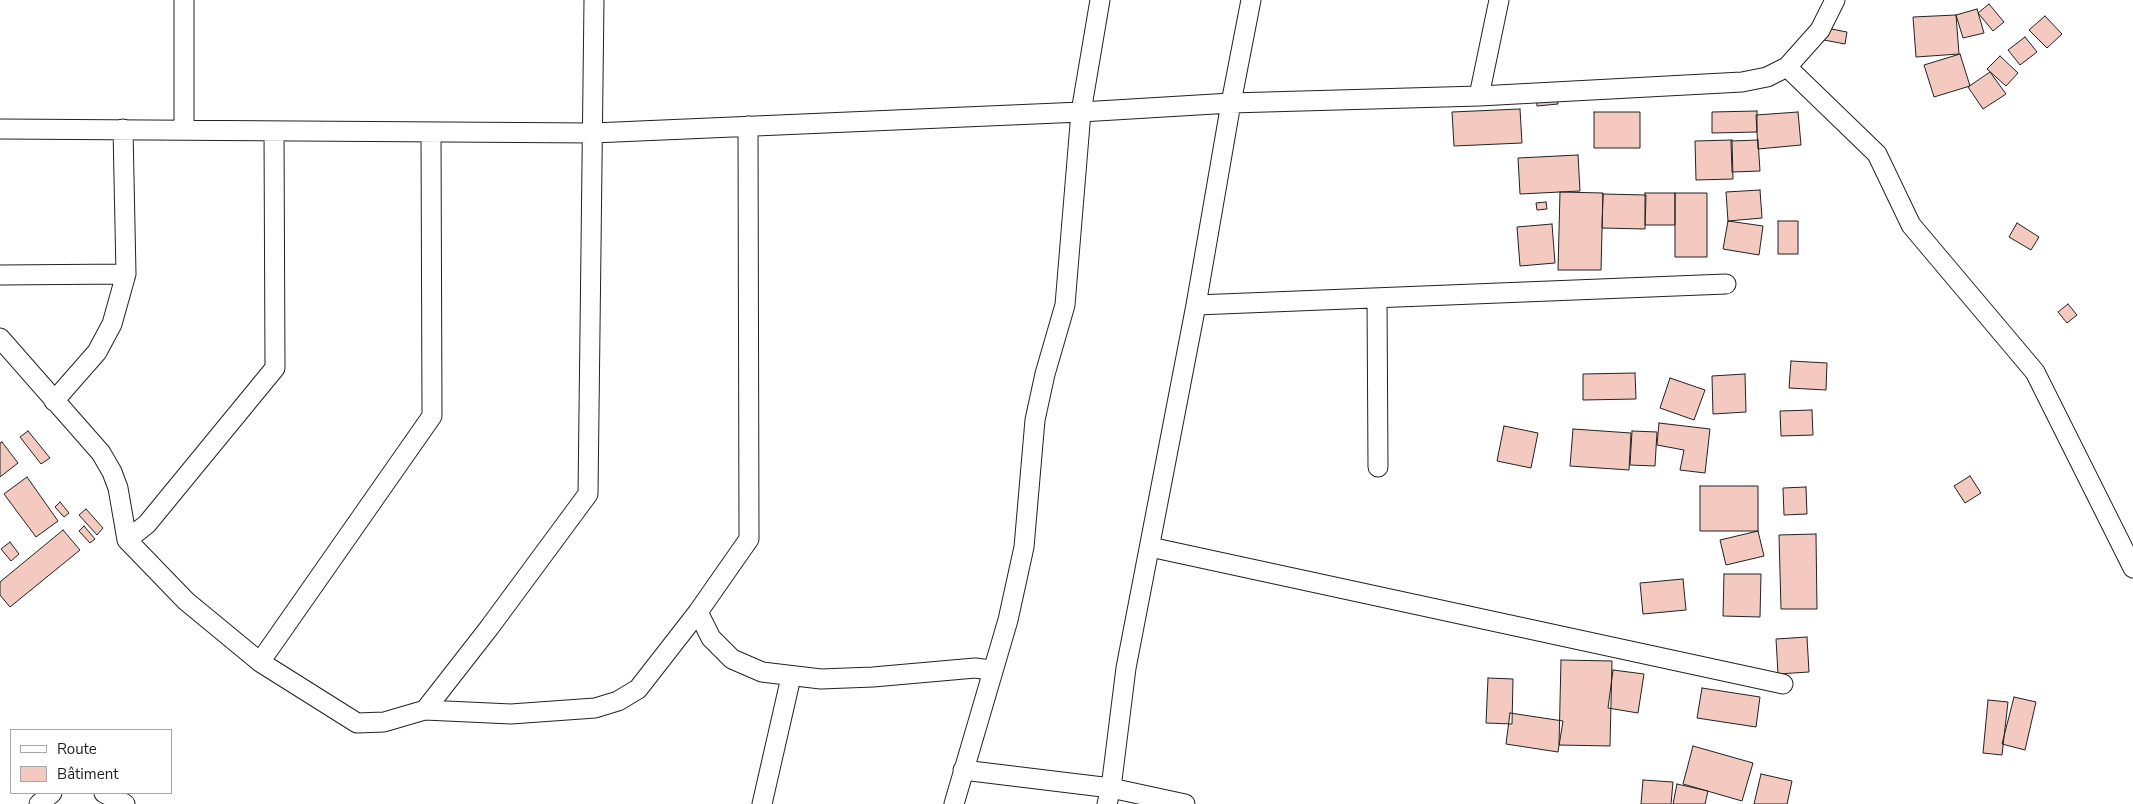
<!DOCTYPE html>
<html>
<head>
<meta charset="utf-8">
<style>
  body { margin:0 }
  #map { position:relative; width:2133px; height:804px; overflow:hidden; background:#fff; font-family:"Nunito Sans",sans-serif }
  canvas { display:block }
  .legend { position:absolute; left:10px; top:729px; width:162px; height:65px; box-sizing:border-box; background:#fff; border:1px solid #a7a7a7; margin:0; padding:6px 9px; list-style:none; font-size:15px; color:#222 }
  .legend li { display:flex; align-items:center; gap:10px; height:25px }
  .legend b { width:25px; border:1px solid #a7a7a7 }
</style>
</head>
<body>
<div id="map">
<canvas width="2133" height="804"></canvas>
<ul class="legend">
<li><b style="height:6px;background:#fff"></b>Route</li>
<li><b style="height:14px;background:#f3c9c0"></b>Bâtiment</li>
</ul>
</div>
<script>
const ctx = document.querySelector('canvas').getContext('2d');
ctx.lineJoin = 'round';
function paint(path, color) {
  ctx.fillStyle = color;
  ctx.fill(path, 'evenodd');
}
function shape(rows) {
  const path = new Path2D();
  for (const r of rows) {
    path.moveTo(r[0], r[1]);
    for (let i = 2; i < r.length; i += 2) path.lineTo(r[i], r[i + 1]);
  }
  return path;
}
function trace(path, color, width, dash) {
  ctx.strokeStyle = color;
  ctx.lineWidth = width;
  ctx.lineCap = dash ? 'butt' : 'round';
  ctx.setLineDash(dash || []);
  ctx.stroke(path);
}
const building = shape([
  [1989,4,2004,22,1993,31,1978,13,1989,4],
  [1977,9,1984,33,1963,38,1956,15,1977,9],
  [1956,15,1959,54,1916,57,1913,17,1956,15],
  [2045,16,2062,34,2047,48,2029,30,2045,16],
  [1826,28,1847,32,1845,44,1824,40,1826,28],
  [2025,37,2037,52,2020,65,2008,50,2025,37],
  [1960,54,1970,86,1934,97,1924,65,1960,54],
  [2000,56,2018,73,2006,86,1987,69,2000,56],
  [1990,72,2006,94,1983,109,1968,87,1990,72],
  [1556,94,1558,104,1537,106,1536,96,1556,94],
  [1520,109,1522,143,1454,146,1452,112,1520,109],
  [1757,111,1757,132,1712,133,1712,112,1757,111],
  [1594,112,1640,112,1640,148,1594,148,1594,112],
  [1798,112,1801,145,1758,149,1756,115,1798,112],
  [1732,140,1733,179,1696,180,1695,141,1732,140],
  [1758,140,1760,171,1732,172,1731,141,1758,140],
  [1578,155,1580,191,1520,194,1518,158,1578,155],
  [1760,190,1762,218,1728,221,1726,192,1760,190],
  [1560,192,1603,193,1601,270,1558,270,1560,192],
  [1645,193,1675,193,1675,225,1645,225,1645,193],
  [1675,193,1707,193,1707,257,1675,257,1675,193],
  [1603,194,1646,195,1645,229,1602,228,1603,194],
  [1546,202,1547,209,1537,210,1536,203,1546,202],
  [1728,221,1763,226,1759,255,1723,249,1728,221],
  [1778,221,1798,221,1798,254,1778,254,1778,221],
  [2017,223,2039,237,2031,250,2009,237,2017,223],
  [1552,224,1555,263,1520,266,1517,227,1552,224],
  [2068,304,2077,315,2067,323,2058,312,2068,304],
  [1791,361,1827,363,1826,390,1789,388,1791,361],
  [1635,373,1636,399,1583,400,1583,374,1635,373],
  [1745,374,1746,412,1713,414,1712,376,1745,374],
  [1670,378,1705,390,1694,420,1660,408,1670,378],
  [1812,410,1813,435,1781,436,1780,411,1812,410],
  [1659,423,1710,429,1705,473,1680,470,1684,450,1657,445,1659,423],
  [1504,426,1538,433,1531,468,1497,461,1504,426],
  [1573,429,1631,433,1629,470,1570,466,1573,429],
  [28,431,50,458,41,464,20,437,28,431],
  [1632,431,1657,432,1655,466,1630,465,1632,431],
  [2,442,18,463,0,477,0,443,2,442],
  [1970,476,1981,493,1965,503,1954,486,1970,476],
  [27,477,58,521,36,537,4,494,27,477],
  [1700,486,1758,486,1758,531,1700,531,1700,486],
  [1806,487,1807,514,1784,515,1783,488,1806,487],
  [60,502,69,513,64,517,55,507,60,502],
  [86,509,103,528,97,535,79,515,86,509],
  [84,526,95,539,90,543,79,531,84,526],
  [63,530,80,550,10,607,0,595,0,582,63,530],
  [1758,531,1764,556,1726,565,1720,540,1758,531],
  [1816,534,1817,609,1781,609,1779,535,1816,534],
  [10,542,19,554,11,561,1,549,10,542],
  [1724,574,1761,574,1760,617,1723,616,1724,574],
  [1683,579,1686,610,1643,614,1640,583,1683,579],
  [1807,637,1809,672,1778,674,1776,639,1807,637],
  [1561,660,1612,661,1610,746,1559,745,1561,660],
  [1613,670,1644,674,1638,713,1608,708,1613,670],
  [1488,678,1513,679,1512,724,1486,723,1488,678],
  [1702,688,1760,697,1756,727,1697,718,1702,688],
  [2014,697,2036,702,2025,750,2002,744,2014,697],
  [1988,700,2008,702,2002,755,1983,753,1988,700],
  [1510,713,1563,721,1558,752,1506,744,1510,713],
  [1693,746,1753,763,1742,801,1683,784,1693,746],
  [1761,774,1792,781,1787,804,1754,804,1761,774],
  [1643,780,1673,782,1671,804,1641,804,1643,780],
  [1677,784,1708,791,1705,804,1673,804,1677,784]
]);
paint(building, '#f3c9c0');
trace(building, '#222', 1);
const minor = shape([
  [1787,67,1877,154,1911,225,2035,372,2133,568],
  [1479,96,1499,0],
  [0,129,593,133,1081,112,1231,103,1479,96,1742,82,1767,77,1787,67,1820,30,1835,0],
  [184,129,184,0],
  [0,275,126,274],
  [1377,298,1378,467],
  [1196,305,1726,284],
  [0,338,101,453,112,472,118,488,127,540,186,601,260,662,357,723,384,722,425,710,511,714,595,708,618,701,638,689,698,612,749,539,748,126],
  [54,401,97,352,112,324,126,274,123,129],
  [127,540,147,524,275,368,274,131],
  [1150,547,1783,684],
  [698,612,711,638,732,659,762,672,821,679,873,677,975,668,991,670],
  [260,662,432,416,431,132],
  [425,710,489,628,588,494,594,0],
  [963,770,1111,788,1185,804],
  [104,793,125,804],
  [39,804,52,793],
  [762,804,791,677],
  [954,804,1008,620,1024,547,1035,420,1045,374,1065,305,1081,112,1100,0],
  [1107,804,1111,788,1126,668,1196,305,1231,103,1251,0]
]);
trace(minor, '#222', 21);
trace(minor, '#fff', 19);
</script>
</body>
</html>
